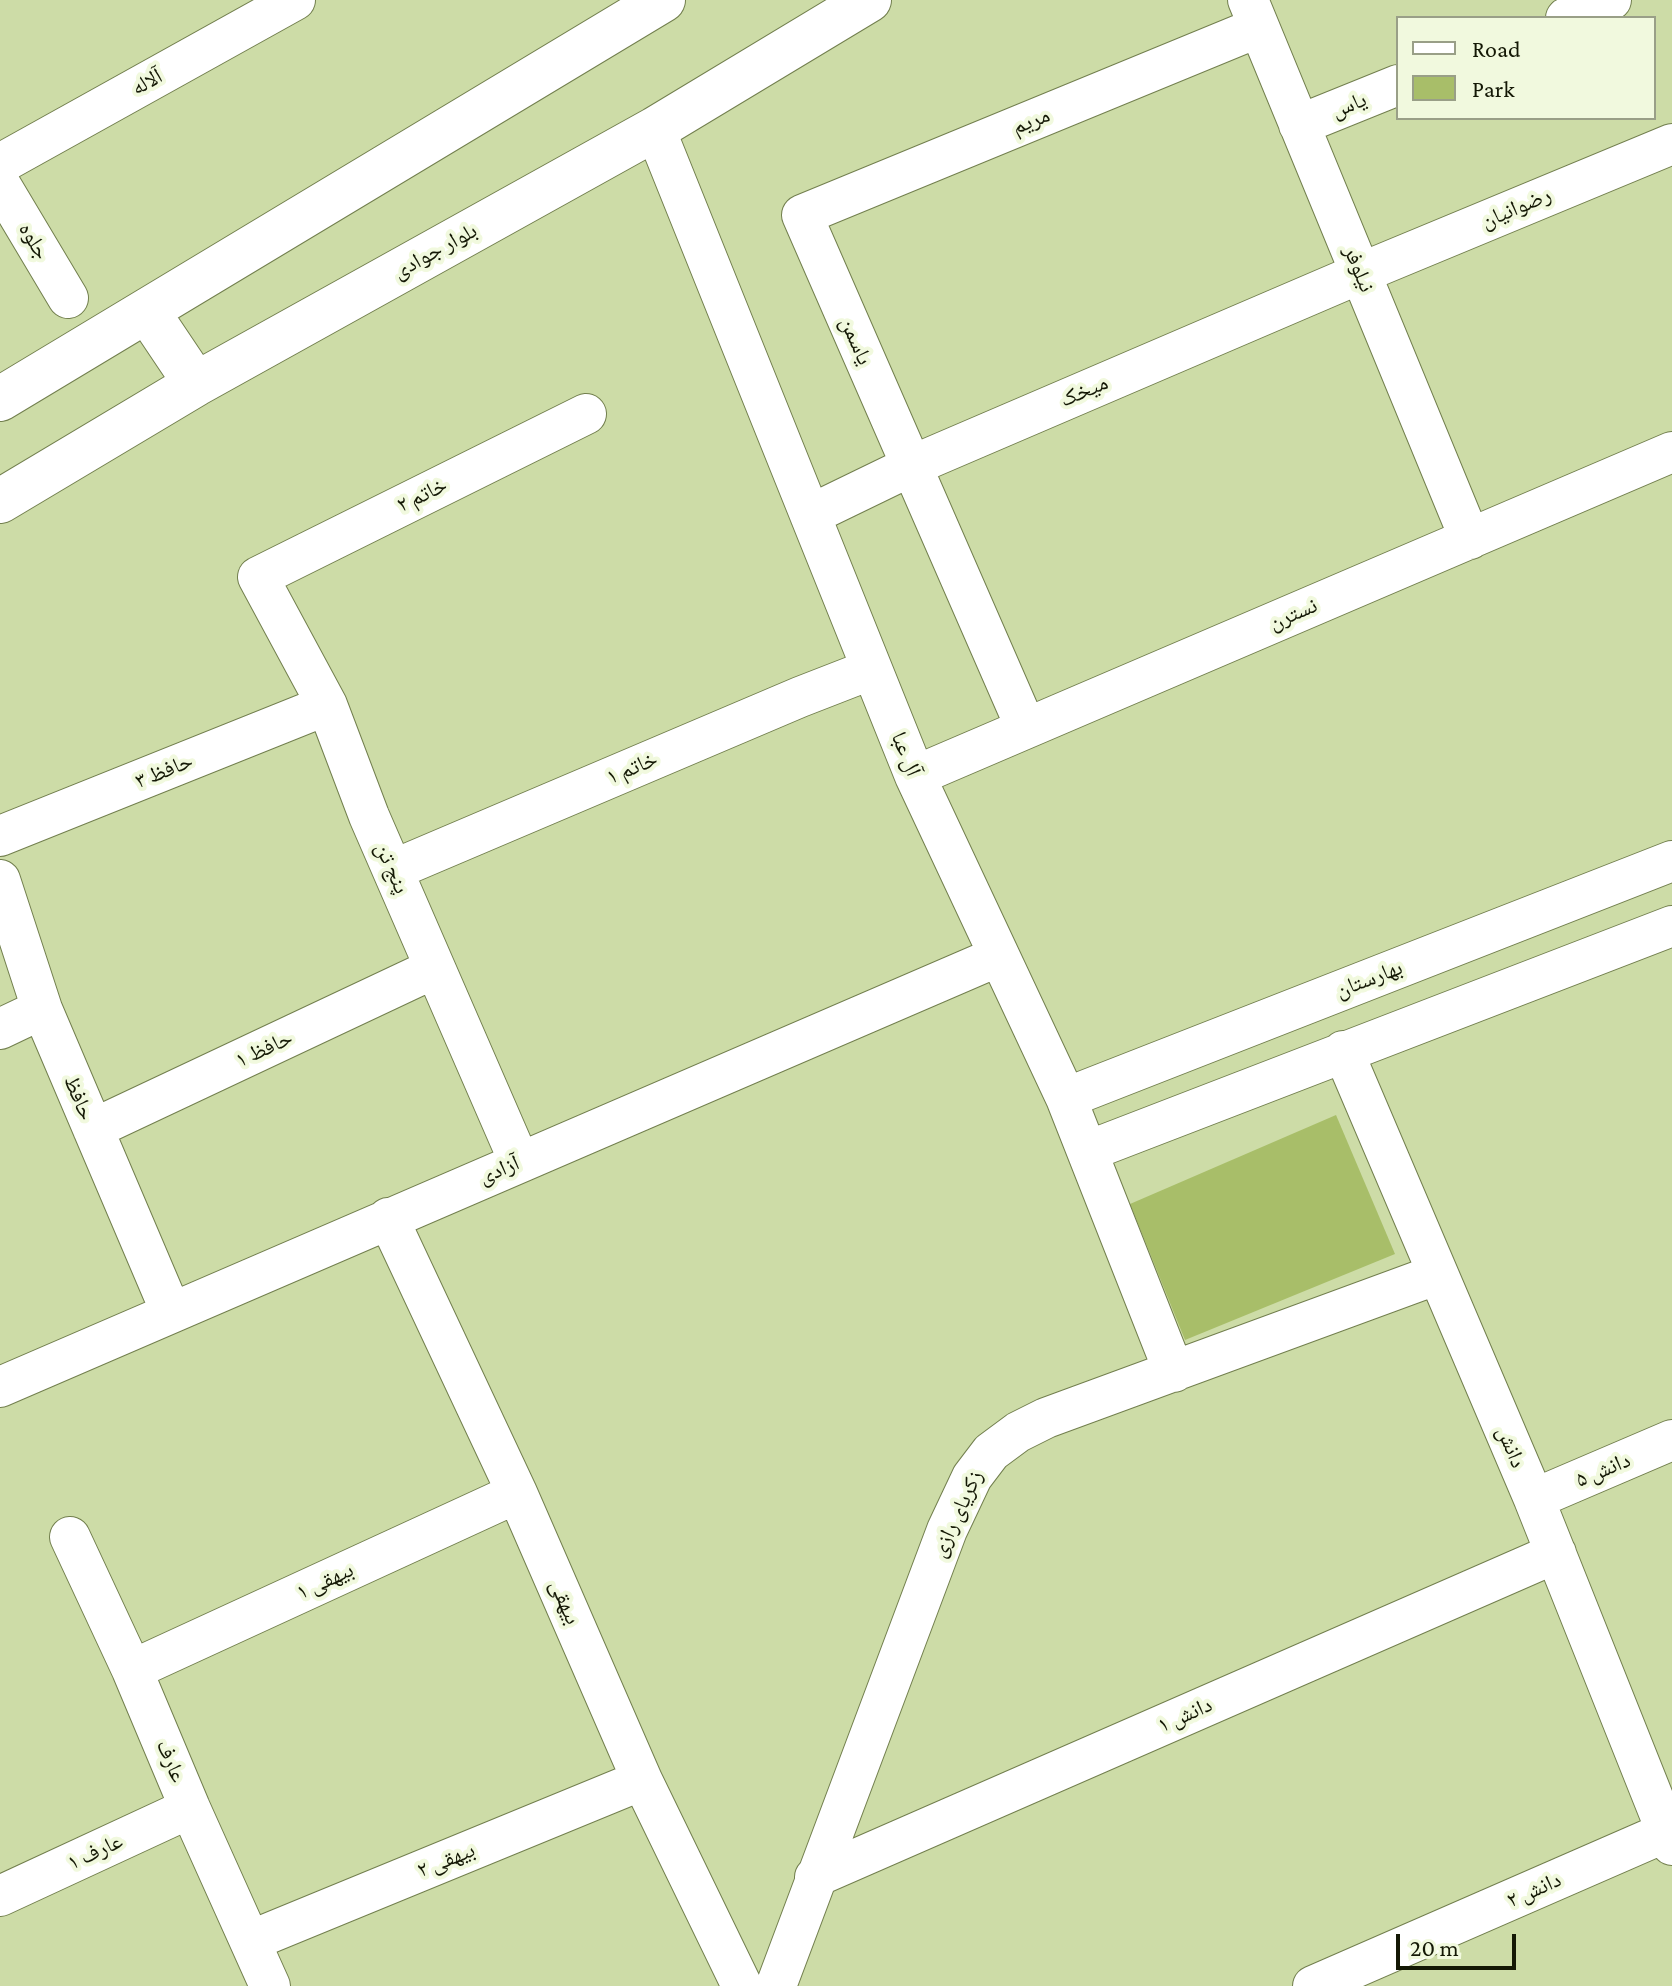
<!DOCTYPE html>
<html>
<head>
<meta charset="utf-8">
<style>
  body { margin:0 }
  #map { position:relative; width:1672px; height:1986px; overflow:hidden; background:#cddca7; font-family:"Crimson Pro",serif }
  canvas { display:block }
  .legend { position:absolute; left:1396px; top:16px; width:260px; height:104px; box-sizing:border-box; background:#f1f9de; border:2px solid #999f87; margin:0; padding:10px 14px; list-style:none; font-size:24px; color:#141805 }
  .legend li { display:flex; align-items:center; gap:16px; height:40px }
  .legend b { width:40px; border:2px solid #999f87 }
  .scale { position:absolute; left:1396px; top:1934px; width:120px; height:36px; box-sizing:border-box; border:4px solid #141805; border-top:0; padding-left:10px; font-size:24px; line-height:28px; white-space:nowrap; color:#141805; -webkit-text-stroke:6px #f1f9de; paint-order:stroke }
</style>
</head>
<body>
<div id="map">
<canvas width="1672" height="1986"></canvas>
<ul class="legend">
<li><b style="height:10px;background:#fff"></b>Road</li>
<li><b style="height:22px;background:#a8be69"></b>Park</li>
</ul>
<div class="scale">20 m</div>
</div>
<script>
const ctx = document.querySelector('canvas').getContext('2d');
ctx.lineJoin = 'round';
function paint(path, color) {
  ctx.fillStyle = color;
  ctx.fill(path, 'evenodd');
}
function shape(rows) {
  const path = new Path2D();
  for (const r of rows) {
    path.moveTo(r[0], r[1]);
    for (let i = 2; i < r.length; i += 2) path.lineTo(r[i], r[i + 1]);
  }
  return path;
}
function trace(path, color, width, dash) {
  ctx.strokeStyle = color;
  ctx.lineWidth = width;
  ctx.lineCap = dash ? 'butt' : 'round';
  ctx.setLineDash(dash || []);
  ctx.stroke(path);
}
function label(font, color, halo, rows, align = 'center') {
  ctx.font = font + ' "Crimson Pro","Noto Naskh Arabic",serif';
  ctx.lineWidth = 8;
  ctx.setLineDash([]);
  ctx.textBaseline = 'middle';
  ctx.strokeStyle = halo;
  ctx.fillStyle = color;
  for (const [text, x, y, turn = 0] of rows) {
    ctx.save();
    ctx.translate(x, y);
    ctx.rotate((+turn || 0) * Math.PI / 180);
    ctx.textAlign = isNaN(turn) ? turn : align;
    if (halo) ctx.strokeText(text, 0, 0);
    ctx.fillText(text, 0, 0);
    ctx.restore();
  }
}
paint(shape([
  [1336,1115,1395,1254,1185,1340,1130,1204]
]), '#a8be69');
const street = shape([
  [1248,0,1470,539],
  [1566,18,1611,0],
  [1299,125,1398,85],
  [655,129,915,776,1066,1098,1174,1372],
  [0,164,295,0],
  [0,184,68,298],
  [810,515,911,466,1361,273,1672,144],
  [1026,728,802,215,1259,27],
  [915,776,1672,452],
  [0,836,327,705],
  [393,870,800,697,872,669],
  [0,880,42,1009,171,1312],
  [0,1029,42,1009],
  [1343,1051,1534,1499,1672,1845],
  [1066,1098,1672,861],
  [93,1129,435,968],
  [1088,1151,1672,926],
  [519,1161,369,816,327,705,258,577,586,414],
  [388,1218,517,1493,642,1780,742,1986],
  [0,1387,999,956],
  [1534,1499,1672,1440],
  [70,1537,132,1670,190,1808,270,1986],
  [132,1670,517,1493],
  [815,1877,1556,1553],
  [0,1896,190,1808],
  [250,1941,642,1780],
  [776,1986,947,1530,972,1477,991,1452,1018,1432,1046,1418,1438,1274],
  [1313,1986,1666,1832]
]);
const secondary = shape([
  [147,311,196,384],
  [0,399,663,0],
  [0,501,196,384,655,129,869,0]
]);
trace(street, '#727f4e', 42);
trace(secondary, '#727f4e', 46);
trace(street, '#fff', 40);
trace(secondary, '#fff', 44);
label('22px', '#141805', '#f1f9de', [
  ["آلاله",147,82,-29],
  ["یاس",1349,105,-22],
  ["مریم",1031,121,-22],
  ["رضوانیان",1516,208,-23],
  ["جلوه",34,241,59],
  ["بلوار جوادی",435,251,-29],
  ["نیلوفر",1359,269,68],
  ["یاسمن",856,341,66],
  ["میخک",1084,391,-23],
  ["خاتم ۲",422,495,-26],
  ["نسترن",1293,614,-23],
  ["آل عبا",906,754,68],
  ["خاتم ۱",632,768,-23],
  ["حافظ ۳",164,771,-22],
  ["پنج تن",392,868,66],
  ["بهارستان",1369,979,-21],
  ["حافظ ۱",264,1049,-25],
  ["حافظ",79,1098,67],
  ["آزادی",499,1170,-23],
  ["دانش",1511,1447,67],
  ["دانش ۵",1603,1470,-23],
  ["زکریای رازی",957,1514,-65],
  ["بیهقی ۱",325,1581,-25],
  ["بیهقی",565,1602,67],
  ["دانش ۱",1185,1715,-24],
  ["عارف",171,1761,67],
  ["عارف ۱",95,1852,-25],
  ["بیهقی ۲",446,1860,-22],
  ["دانش ۲",1534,1890,-24]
]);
</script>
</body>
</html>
